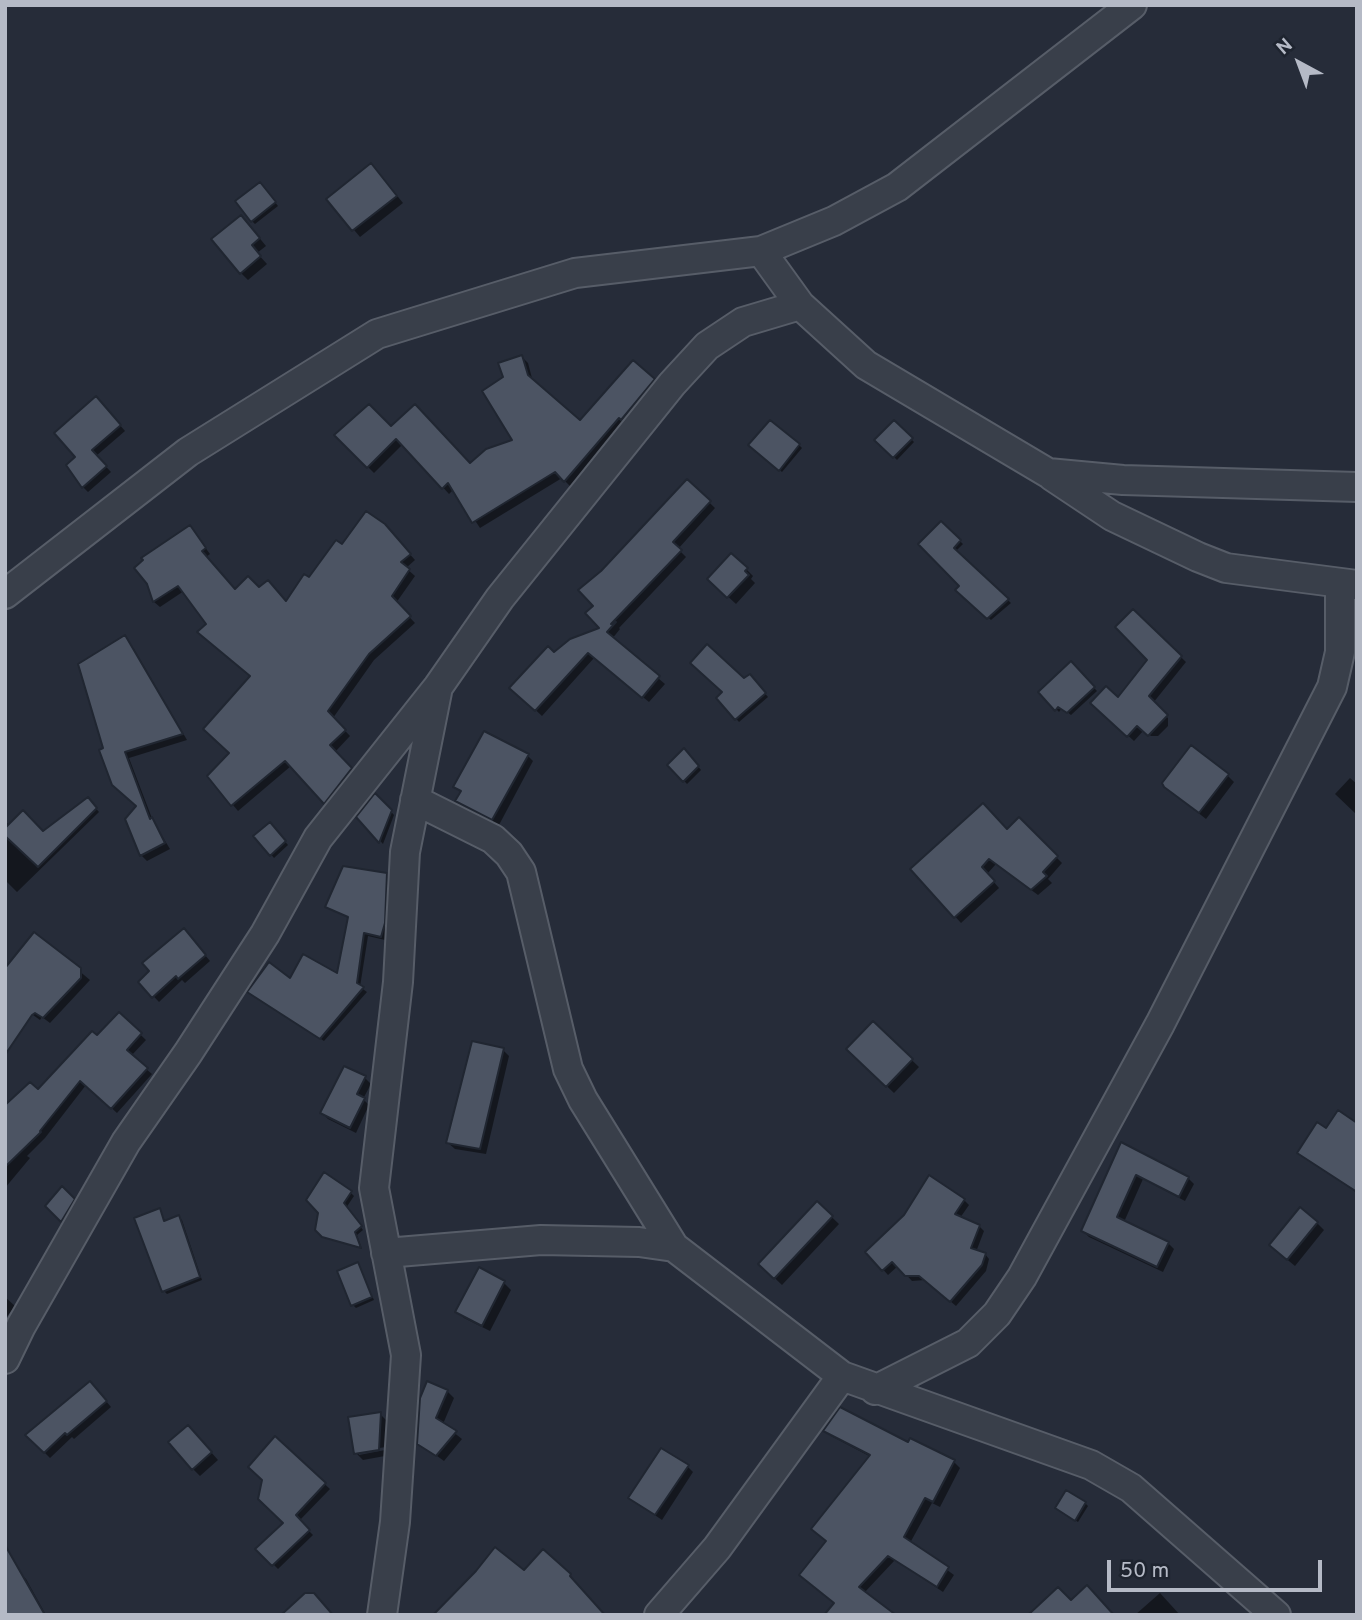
<!DOCTYPE html>
<html>
<head>
<meta charset="utf-8">
<style>
  body { margin:0 }
  #map { position:relative; width:1362px; height:1620px; overflow:hidden; background:#262c39; font-family:Overpass,sans-serif }
  canvas { display:block }
  .frame { position:absolute; inset:0; border:7px solid #b5bac6; pointer-events:none }
  .north { position:absolute; left:1264px; top:28px; width:70px; height:70px; -webkit-text-stroke:5px #1e242f; paint-order:stroke; rotate:319deg; font-size:19px; font-weight:700; line-height:28px; text-align:center; color:#b5bac6 }
  .north::after { content:''; display:block; margin:auto; width:24px; height:32px; background:#b5bac6; clip-path:polygon(50% 0,100% 100%,50% 72%,0 100%) }
  .scale { position:absolute; left:1107px; top:1560px; width:215px; height:32px; box-sizing:border-box; border:4px solid #b5bac6; border-top:0; padding-left:9px; font-size:21px; line-height:24px; white-space:nowrap; color:#b5bac6; -webkit-text-stroke:5px #1e242f; paint-order:stroke }
</style>
</head>
<body>
<div id="map">
<canvas width="1362" height="1620"></canvas>
<div class="frame"></div>
<div class="north">N</div>
<div class="scale">50 m</div>
</div>
<script>
const ctx = document.querySelector('canvas').getContext('2d');
ctx.lineJoin = 'round';
function paint(path, color) {
  ctx.fillStyle = color;
  ctx.fill(path, 'evenodd');
}
function shape(rows) {
  const path = new Path2D();
  for (const r of rows) {
    path.moveTo(r[0], r[1]);
    for (let i = 2; i < r.length; i += 2) path.lineTo(r[i], r[i + 1]);
  }
  return path;
}
function trace(path, color, width, dash) {
  ctx.strokeStyle = color;
  ctx.lineWidth = width;
  ctx.lineCap = dash ? 'butt' : 'round';
  ctx.setLineDash(dash || []);
  ctx.stroke(path);
}
paint(shape([
  [378,172,403,203,360,237,328,199],
  [263,187,278,206,255,224,252,221],
  [248,224,266,246,257,253,267,264,248,280,241,273],
  [522,357,528,363,533,382,580,422,654,380,660,386,571,487,562,478,480,528,454,489,449,494,403,444,374,473,336,435,391,429,471,465,515,441,505,378],
  [101,403,125,431,96,456,111,472,88,492,83,487,78,457],
  [894,422,914,442,897,460,877,440],
  [799,445,802,448,782,472,753,448],
  [687,481,715,508,678,549,686,557,619,628,620,629,612,639,665,684,649,702,594,658,542,716,512,688,554,654,602,629,595,606,602,572],
  [941,523,963,544,955,552,1011,603,991,620,958,590,962,586],
  [190,527,210,554,206,557,236,591,259,590,286,603,343,547,390,532,415,560,406,568,415,576,396,603,415,623,374,660,333,718,350,736,335,752,357,775,330,808,291,766,238,811,209,776,231,753,252,677,184,591,160,607,154,602,149,583],
  [732,555,753,576,751,579,755,583,736,604,709,579],
  [1133,611,1186,662,1153,703,1168,718,1168,726,1158,736,1151,736,1144,730,1134,741,1093,703,1118,699,1150,660],
  [128,643,134,649,187,740,129,758,153,821,170,849,147,861,141,855,138,806,105,749],
  [1071,664,1097,691,1071,715,1062,708,1059,712,1040,692],
  [750,676,768,697,739,722,718,698],
  [687,753,701,770,687,784,669,765],
  [527,755,533,761,499,825,463,807,457,801,462,793,455,787],
  [1227,775,1234,782,1206,819,1174,794],
  [1350,778,1357,784,1357,815,1335,794],
  [376,795,394,815,383,844,358,817],
  [88,799,99,812,17,892,5,880,5,821,10,826,43,833],
  [1019,820,1062,863,1048,879,1052,883,1038,895,996,864,987,874,999,888,961,923,912,869,1007,831],
  [270,824,288,845,274,858,256,837],
  [386,875,390,879,385,940,368,936,360,987,367,992,324,1041,249,992,291,980,338,976,350,919,327,906],
  [35,934,90,980,50,1023,42,1017,40,1020,5,995],
  [189,936,210,961,185,983,182,980,159,1002,140,982],
  [119,1014,146,1040,131,1056,152,1074,117,1113,86,1085,45,1138,27,1156,30,1158,5,1188,5,1124,98,1038],
  [873,1023,919,1067,894,1093,848,1049],
  [503,1050,509,1056,486,1154,455,1149,448,1143],
  [365,1078,371,1084,363,1099,369,1105,356,1133,328,1119,322,1113],
  [1357,1125,1357,1193,1299,1152,1327,1130],
  [1122,1145,1188,1178,1194,1184,1185,1201,1143,1179,1124,1222,1168,1243,1174,1249,1163,1272,1089,1237,1083,1231],
  [62,1189,81,1207,69,1227,47,1206],
  [351,1193,354,1196,346,1208,363,1230,357,1235,362,1249,322,1236,320,1212],
  [964,1200,969,1205,960,1218,979,1226,984,1231,976,1252,985,1254,989,1259,986,1271,956,1306,925,1280,912,1281,898,1266,888,1275,867,1252],
  [817,1203,839,1224,782,1285,760,1264],
  [159,1211,166,1222,179,1217,182,1220,202,1280,167,1294,164,1291],
  [1317,1223,1324,1230,1295,1266,1278,1252],
  [357,1264,374,1300,356,1308,353,1305],
  [480,1270,504,1283,511,1290,490,1331,464,1318,457,1311],
  [5,1297,15,1306,5,1319],
  [96,1389,111,1407,74,1439,72,1437,50,1458,28,1436],
  [447,1391,454,1398,443,1424,462,1439,444,1461,419,1443],
  [380,1414,387,1421,386,1447,359,1451,359,1455,385,1450,385,1456,363,1460,356,1453],
  [825,1430,909,1444,954,1462,960,1468,940,1507,932,1503,910,1543,954,1575,943,1592,895,1560,864,1593,835,1603,828,1541,871,1457,831,1436],
  [195,1434,218,1460,200,1476,193,1469],
  [276,1439,330,1489,299,1521,313,1535,278,1569,258,1549,285,1523],
  [687,1466,693,1472,662,1520,630,1498],
  [1085,1503,1088,1506,1078,1522,1060,1511],
  [19,1572,26,1579,46,1615,11,1615],
  [1160,1593,1180,1615,1135,1615]
]), '#0007');
const building = shape([
  [371,163,397,196,352,231,326,199,371,163],
  [260,182,276,202,251,222,235,201,260,182],
  [241,215,260,238,252,245,261,256,240,274,211,239,241,215],
  [522,355,528,375,580,420,633,360,655,379,621,420,619,418,564,482,555,472,472,523,448,483,442,489,396,439,367,468,334,435,369,404,391,426,415,404,470,463,486,449,512,440,482,391,503,377,498,363,522,355],
  [96,396,121,425,92,450,107,466,82,488,66,465,75,457,54,433,96,396],
  [770,420,800,444,779,471,748,445,770,420],
  [894,420,913,438,893,458,874,440,894,420],
  [687,479,711,501,673,542,682,550,611,624,616,622,607,632,660,676,642,698,588,653,535,711,509,688,548,646,554,652,570,639,599,628,585,613,593,606,578,590,601,571,687,479],
  [366,511,385,524,411,554,401,562,410,569,392,596,411,616,369,654,328,711,346,730,330,745,352,768,324,804,285,761,231,806,207,776,229,753,203,729,250,676,197,632,206,624,178,586,153,602,147,584,134,568,143,560,141,558,190,525,206,548,202,551,235,589,248,576,259,587,268,580,286,601,304,574,309,577,336,540,342,544,366,511],
  [941,521,961,540,954,548,1009,599,987,619,955,590,959,586,918,544,941,521],
  [731,553,748,568,745,571,749,575,727,598,707,579,731,553],
  [1133,609,1182,656,1149,696,1168,715,1148,736,1137,726,1127,737,1090,703,1106,686,1118,697,1147,660,1115,627,1133,609],
  [125,635,183,734,125,752,150,819,152,817,165,843,140,856,125,819,136,806,112,785,99,750,103,748,78,664,125,635],
  [707,644,744,678,750,674,766,693,735,720,716,698,722,692,690,663,707,644],
  [1071,661,1095,687,1067,713,1058,707,1055,711,1038,692,1071,661],
  [484,731,529,754,492,820,455,801,461,791,453,787,484,731],
  [1191,745,1229,774,1199,813,1164,787,1162,783,1191,745],
  [684,748,699,766,683,782,667,765,684,748],
  [375,793,392,810,379,843,356,817,375,793],
  [88,797,97,808,38,867,5,836,5,828,23,810,43,831,88,797],
  [983,803,1007,829,1019,817,1058,856,1043,872,1047,876,1031,890,989,859,982,867,995,881,954,918,910,869,983,803],
  [270,822,286,841,270,856,253,836,270,822],
  [343,866,387,873,385,923,381,937,364,933,357,983,364,987,320,1039,247,992,269,962,290,978,303,954,337,973,348,917,325,907,343,866],
  [184,928,206,955,178,979,176,976,152,998,138,982,149,971,142,963,184,928],
  [34,932,81,968,81,978,43,1018,35,1013,32,1015,5,1055,5,968,34,932],
  [119,1012,142,1033,127,1050,148,1068,111,1109,80,1081,40,1131,41,1132,5,1167,5,1105,30,1082,38,1089,92,1031,97,1035,119,1012],
  [873,1021,913,1059,886,1087,846,1049,873,1021],
  [472,1041,504,1048,480,1149,446,1143,472,1041],
  [344,1066,366,1076,357,1094,365,1098,350,1128,320,1113,344,1066],
  [1338,1110,1357,1123,1357,1192,1297,1153,1317,1122,1326,1128,1338,1110],
  [1121,1142,1189,1177,1179,1197,1136,1175,1117,1217,1169,1242,1157,1267,1081,1231,1121,1142],
  [324,1172,352,1191,344,1203,362,1226,355,1232,361,1248,322,1237,315,1230,318,1213,306,1200,324,1172],
  [929,1175,965,1199,955,1214,980,1225,971,1248,986,1253,982,1265,950,1302,919,1276,905,1276,892,1262,882,1271,865,1252,904,1215,929,1175],
  [62,1186,75,1199,61,1222,45,1206,62,1186],
  [817,1201,833,1216,774,1279,758,1264,817,1201],
  [1300,1207,1318,1222,1287,1260,1269,1245,1300,1207],
  [160,1208,164,1221,179,1215,200,1277,162,1292,134,1218,160,1208],
  [358,1262,372,1297,351,1306,337,1271,358,1262],
  [479,1267,505,1281,482,1326,455,1312,479,1267],
  [90,1381,107,1401,67,1435,65,1433,44,1453,25,1435,90,1381],
  [427,1381,448,1390,436,1418,457,1431,436,1456,417,1444,420,1398,427,1381],
  [840,1407,908,1442,910,1438,955,1460,933,1502,925,1498,904,1537,949,1567,937,1587,888,1556,859,1587,896,1615,824,1615,834,1603,799,1575,826,1541,811,1529,870,1455,823,1431,840,1407],
  [381,1412,379,1450,354,1454,348,1417,381,1412],
  [188,1425,212,1452,192,1470,168,1442,188,1425],
  [275,1436,326,1483,296,1515,310,1530,272,1566,255,1549,283,1523,258,1499,262,1480,248,1467,275,1436],
  [661,1448,689,1465,655,1515,628,1498,661,1448],
  [1066,1490,1086,1502,1075,1521,1055,1508,1066,1490],
  [5,1545,45,1615,5,1615,5,1545],
  [495,1547,524,1570,543,1549,571,1574,570,1576,605,1615,433,1615,476,1571,495,1547],
  [1087,1585,1114,1615,1028,1615,1058,1587,1071,1600,1087,1585],
  [305,1593,314,1593,333,1615,281,1615,305,1593]
]);
paint(building, '#4c5463');
trace(building, '#202631', 2);
const street = shape([
  [761,251,800,305,866,365,1048,473,1123,480,1357,487],
  [1052,476,1112,516,1198,557,1226,568,1357,585],
  [5,594,188,452,377,334,575,273,761,251,834,221,897,187,1132,5],
  [415,800,493,839,509,854,521,872,568,1069,583,1100,674,1247,842,1376,1091,1465,1131,1488,1276,1615],
  [386,1253,541,1240,639,1242,674,1247],
  [5,1359,21,1326,126,1142,188,1053,265,934,318,838,438,687,500,598,672,384,707,346,743,322,800,305],
  [875,1390,968,1343,997,1314,1022,1277,1160,1024,1332,687,1340,652,1340,583],
  [382,1615,395,1522,406,1355,374,1188,398,982,405,852,437,692],
  [659,1615,717,1548,842,1376]
]);
trace(street, '#575d68', 32);
trace(street, '#393f4a', 28);
</script>
</body>
</html>
